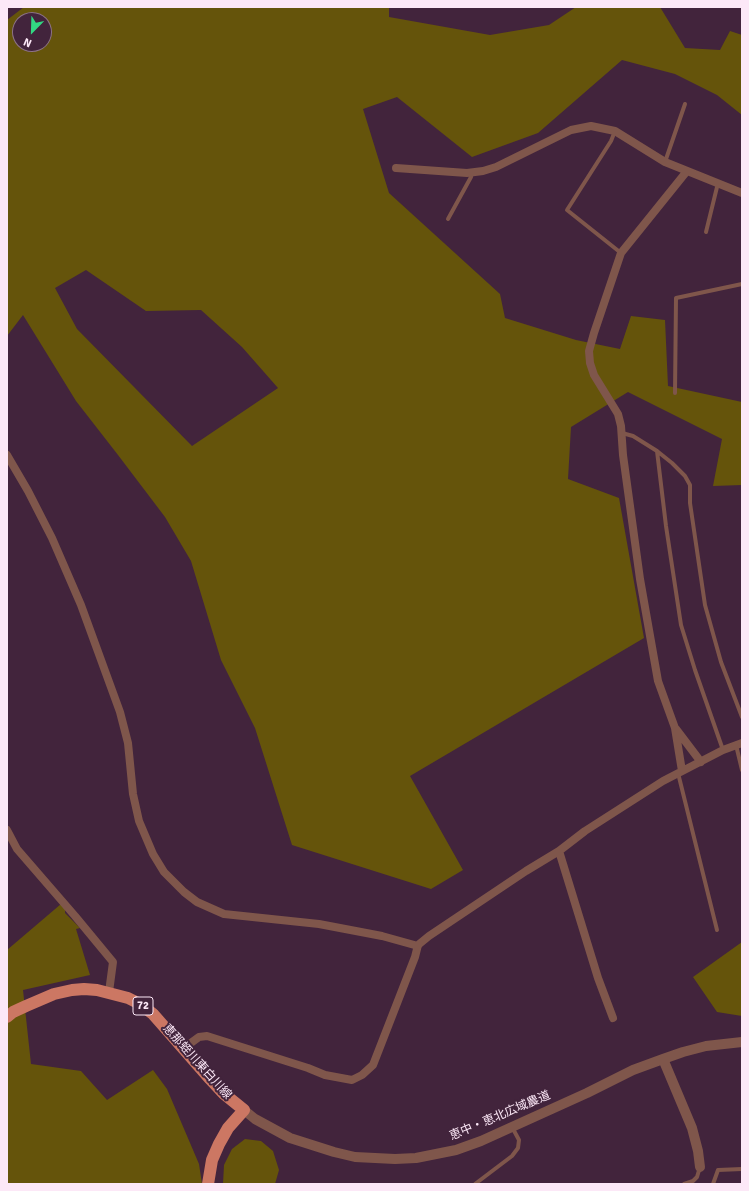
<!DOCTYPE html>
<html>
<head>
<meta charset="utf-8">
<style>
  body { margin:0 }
  #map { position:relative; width:749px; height:1191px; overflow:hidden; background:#42243c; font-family:Signika,sans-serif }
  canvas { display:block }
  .frame { position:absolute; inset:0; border:8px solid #fce8f7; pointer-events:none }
  .north { position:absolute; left:12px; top:12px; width:40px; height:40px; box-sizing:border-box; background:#42243c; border:1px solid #8c7287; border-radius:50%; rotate:203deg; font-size:11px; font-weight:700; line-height:16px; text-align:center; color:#fce8f7 }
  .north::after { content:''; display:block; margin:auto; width:14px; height:18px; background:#32d882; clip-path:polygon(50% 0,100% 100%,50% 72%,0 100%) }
</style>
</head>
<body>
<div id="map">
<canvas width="749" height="1191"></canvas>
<div class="frame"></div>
<div class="north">N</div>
</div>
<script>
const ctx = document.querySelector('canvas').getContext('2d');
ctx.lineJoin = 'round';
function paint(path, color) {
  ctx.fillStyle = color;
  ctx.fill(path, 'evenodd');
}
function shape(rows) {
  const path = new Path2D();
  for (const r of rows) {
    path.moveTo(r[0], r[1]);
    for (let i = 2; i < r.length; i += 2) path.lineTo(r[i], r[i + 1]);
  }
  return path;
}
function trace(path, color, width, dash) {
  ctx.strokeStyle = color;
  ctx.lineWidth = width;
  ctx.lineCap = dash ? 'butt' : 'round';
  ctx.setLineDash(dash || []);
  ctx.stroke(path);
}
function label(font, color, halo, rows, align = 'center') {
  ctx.font = font + ' Signika,"Noto Sans JP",sans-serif';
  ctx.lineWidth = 4;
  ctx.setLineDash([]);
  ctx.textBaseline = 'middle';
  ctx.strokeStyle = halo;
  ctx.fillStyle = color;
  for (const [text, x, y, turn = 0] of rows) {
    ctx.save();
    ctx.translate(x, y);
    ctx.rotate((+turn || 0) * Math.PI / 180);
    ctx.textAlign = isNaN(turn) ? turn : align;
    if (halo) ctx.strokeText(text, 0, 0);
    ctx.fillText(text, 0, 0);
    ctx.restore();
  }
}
paint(shape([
  [24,7,389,7,389,17,490,35,549,25,576,7,660,7,685,48,720,50,730,31,742,35,742,115,717,95,675,74,622,60,538,133,472,157,397,97,363,109,389,193,500,294,505,318,576,340,620,349,631,316,665,320,668,386,742,402,742,485,713,486,722,439,628,392,571,427,568,479,619,498,644,638,410,776,463,870,431,889,292,845,255,728,221,660,191,561,165,517,118,455,76,401,23,315,7,336,7,20],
  [20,20,44,20,44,44,20,44],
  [86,270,146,311,201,310,242,347,278,388,192,446,77,329,55,288],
  [61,904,65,909,65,913,80,928,76,929,90,975,23,990,31,1064,81,1071,107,1100,153,1070,167,1089,199,1164,202,1184,7,1184,7,950],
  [742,942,742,1016,717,1012,693,977],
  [245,1139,261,1141,273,1151,279,1170,275,1184,223,1184,224,1165,232,1149]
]), '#65540b');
trace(shape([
  [615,131,611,141,567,210,621,253],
  [665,162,685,104],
  [448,219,471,177,472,172],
  [706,232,718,183],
  [675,393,676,298,742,284],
  [622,433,633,436,657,451,666,526,681,625,695,670,723,750],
  [657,451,672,463,685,476,690,485,690,503,705,605,721,662,742,717],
  [736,745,742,770],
  [678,773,717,930],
  [475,1184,512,1156,518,1148,519,1140,512,1127],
  [684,1184,693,1181,697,1177,700,1167],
  [713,1184,718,1170,742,1169]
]), '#7f564b', 4);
trace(shape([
  [396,168,467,173,483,171,496,167,571,130,591,126,615,131,665,162,742,193],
  [7,455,28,491,52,538,81,605,120,712,128,743,133,794,139,821,153,854,164,872,184,892,197,902,224,914,319,924,382,936,418,946],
  [676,729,701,762],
  [682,771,675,728,658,681,640,579,623,455,621,426,618,414,594,375,590,363,589,351,594,333,621,253,687,171],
  [7,830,17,849,75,916,113,962,109,992],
  [559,851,598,978,613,1018],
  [184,1048,199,1037,207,1036,308,1068,325,1075,352,1080,362,1075,373,1065,415,957,418,945,429,936,526,871,559,851,585,831,663,781,723,750,742,743]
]), '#7f564b', 8);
trace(shape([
  [663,1059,692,1128,698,1151,700,1167],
  [244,1110,255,1119,290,1138,334,1152,355,1157,395,1159,416,1158,456,1150,481,1141,587,1093,633,1070,663,1059,683,1052,706,1046,742,1042]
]), '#7f564b', 10);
trace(shape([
  [7,1017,13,1012,26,1006,54,994,72,990,84,989,97,990,128,998,140,1004,153,1014,210,1079,223,1093,244,1110,228,1128,219,1144,212,1160,208,1184]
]), '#cc7763', 12);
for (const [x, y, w] of [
  [143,1006,20]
]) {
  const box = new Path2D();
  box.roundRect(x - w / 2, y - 9, w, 18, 3);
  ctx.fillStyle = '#42243c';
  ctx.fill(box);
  trace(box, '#fce8f7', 1);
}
label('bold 11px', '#fce8f7', null, [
  ["72",143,1006]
]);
label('12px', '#fce8f7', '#42243c', [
  ["恵那蛭川東白川線",197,1062,48],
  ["恵中・恵北広域農道",500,1116,-23]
]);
</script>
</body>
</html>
